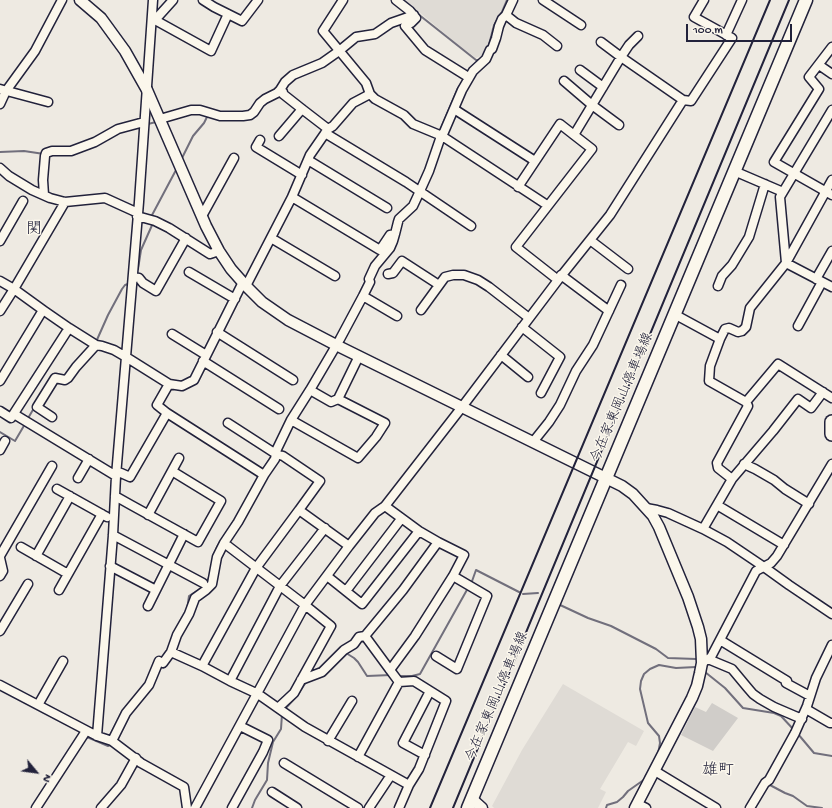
<!DOCTYPE html>
<html>
<head>
<meta charset="utf-8">
<style>
  body { margin:0 }
  #map { position:relative; width:832px; height:808px; overflow:hidden; background:#eeeae2; font-family:"Gochi Hand",sans-serif }
  canvas { display:block }
  .north { position:absolute; left:16px; top:752px; width:40px; height:40px; -webkit-text-stroke:3px #fbf7ec; paint-order:stroke; rotate:119deg; font-size:11px; font-weight:700; line-height:16px; text-align:center; color:#22223b }
  .north::after { content:''; display:block; margin:auto; width:14px; height:18px; background:#22223b; clip-path:polygon(50% 0,100% 100%,50% 72%,0 100%) }
  .scale { position:absolute; left:686px; top:24px; width:106px; height:18px; box-sizing:border-box; border:2px solid #22223b; border-top:0; padding-left:5px; font-size:12px; line-height:14px; white-space:nowrap; color:#22223b; -webkit-text-stroke:3px #fbf7ec; paint-order:stroke }
</style>
</head>
<body>
<div id="map">
<canvas width="832" height="808"></canvas>
<div class="north">N</div>
<div class="scale">100 m</div>
</div>
<script>
const ctx = document.querySelector('canvas').getContext('2d');
ctx.lineJoin = 'round';
function paint(path, color) {
  ctx.fillStyle = color;
  ctx.fill(path, 'evenodd');
}
function shape(rows) {
  const path = new Path2D();
  for (const r of rows) {
    path.moveTo(r[0], r[1]);
    for (let i = 2; i < r.length; i += 2) path.lineTo(r[i], r[i + 1]);
  }
  return path;
}
function trace(path, color, width, dash) {
  ctx.strokeStyle = color;
  ctx.lineWidth = width;
  ctx.lineCap = dash ? 'butt' : 'round';
  ctx.setLineDash(dash || []);
  ctx.stroke(path);
}
function label(font, color, halo, rows, align = 'center') {
  ctx.font = font + ' "Gochi Hand","Klee One",sans-serif';
  ctx.lineWidth = 3;
  ctx.setLineDash([]);
  ctx.textBaseline = 'middle';
  ctx.strokeStyle = halo;
  ctx.fillStyle = color;
  for (const [text, x, y, turn = 0] of rows) {
    ctx.save();
    ctx.translate(x, y);
    ctx.rotate((+turn || 0) * Math.PI / 180);
    ctx.textAlign = isNaN(turn) ? turn : align;
    if (halo) ctx.strokeText(text, 0, 0);
    ctx.fillText(text, 0, 0);
    ctx.restore();
  }
}
paint(shape([
  [401,0,506,0,502,10,491,27,492,29,488,48,486,53,483,55,476,58,458,45,418,11,416,12],
  [563,684,644,731,636,746,628,742,600,789,606,792,598,808,494,808,492,806,522,750]
]), '#dfdbd5');
paint(shape([
  [712,703,738,718,713,751,681,735,695,707,706,712]
]), '#d0cdc9');
trace(shape([
  [418,14,476,60,479,60,481,58],
  [489,45,494,25,502,12,507,0],
  [148,124,156,122],
  [439,133,458,88,465,78],
  [0,152,24,151,44,154],
  [181,160,193,136,204,123,208,115],
  [151,217,176,170],
  [138,269,141,250,153,223,152,223],
  [96,342,108,315,122,289,125,285,128,284],
  [27,420,34,408],
  [0,432,15,441,25,424],
  [264,468,272,455],
  [212,563,213,558,217,547,237,516],
  [471,584,476,570,519,592],
  [523,594,538,593],
  [558,604,588,618,611,626,656,649,668,658,696,659],
  [187,610,189,596,206,585,209,577],
  [345,655,346,653,354,658,358,662,367,676,391,675],
  [705,672,725,688,743,708,774,713,781,716,794,730],
  [397,676,412,676,420,674,468,588],
  [284,710,297,696,306,682,308,682],
  [812,717,827,726,829,726],
  [798,734,814,753,832,756],
  [86,738,87,737,108,746,112,744],
  [658,754,660,743,659,736,648,723,640,689,641,681,644,674,650,669,659,665,676,668,696,667],
  [768,784,785,793,793,796,807,806,822,808],
  [252,808,255,800,267,780,268,763,273,742,281,729,282,714],
  [606,808,607,805,617,802,623,797,628,791,645,779,646,775]
]), '#716f7c', 2);
const minor = shape([
  [203,0,214,7,242,21,258,0],
  [343,0,323,31,366,83,370,94,375,99,404,115,413,124,442,136,547,205],
  [396,0,410,11,416,18,411,23,405,26,425,50,465,75,469,78],
  [543,0,581,25],
  [506,15,513,0],
  [152,20,155,20,211,51,228,14],
  [155,20,173,0],
  [726,35,742,0],
  [601,42,621,57,629,45,638,36],
  [832,47,809,77,819,89,774,162,832,195],
  [819,65,832,74],
  [580,70,603,87],
  [564,81,592,105,619,125],
  [0,89,48,102],
  [280,90,283,92,283,94,302,109,328,129,310,155,292,197],
  [0,104,6,91,35,51,62,0],
  [454,109,535,161],
  [160,119,191,110,200,110,220,116,243,116,250,115,254,112,260,103,265,99,277,93,280,90,285,82,293,75,322,63,339,51,356,37,375,34,391,23,414,15],
  [328,129,333,126,353,103,370,94],
  [325,133,406,182,471,226],
  [279,136,302,109],
  [260,140,256,147,302,175],
  [308,160,387,208],
  [0,168,9,176,32,190,50,198,65,202,105,198,138,213],
  [734,171,783,192],
  [832,180,786,263,832,287],
  [518,187,560,124,574,135],
  [44,195,43,180,45,156,46,153,52,151,71,151,95,142,118,129,144,122],
  [137,216,155,221,169,228,210,254,219,251],
  [202,216,234,158],
  [395,234,398,222,399,219,413,206,420,191,429,171,440,139,444,132,462,90,473,71,486,59,490,50,492,49,496,38,499,26,502,19,506,15,516,23,543,35,557,46],
  [271,238,335,276],
  [590,240,628,269],
  [0,241,23,201],
  [189,272,235,299],
  [388,274,393,273,402,261,439,285],
  [561,275,609,311],
  [133,277,139,278,143,283,156,291,186,238],
  [816,279,832,251],
  [558,280,516,247,592,149,574,135,621,57,683,100,691,101,732,38,694,17,704,0],
  [0,281,14,289,65,202],
  [718,286,722,276,732,265,749,237,765,184],
  [363,296,397,316],
  [421,310,445,277,453,275,464,275,478,280,489,287,529,318],
  [0,311,14,289,43,310],
  [674,314,720,339,725,329,729,328,738,332,742,331,746,327,750,308,786,263,780,197,832,110],
  [798,326,822,282],
  [522,327,560,357,541,393],
  [69,328,96,345],
  [217,332,293,380],
  [172,334,206,355],
  [720,339,710,366,709,381,746,402,778,364,832,398],
  [501,355,528,377],
  [203,361,279,409],
  [0,381,43,310,69,328,11,418,0,411],
  [169,384,157,405,167,413,264,475,238,522,224,543,305,605,331,626,294,693,279,707],
  [310,390,331,402,338,399,359,356],
  [14,414,116,476],
  [52,417,37,407,55,378,65,380,68,378,76,367,96,345,102,346,114,350,126,357,169,384,182,386,194,380,243,282],
  [291,420,358,458,376,437,385,423,338,399],
  [228,423,276,454,277,449,291,420,310,390,340,339,363,296,370,282,369,279,375,266,390,248,393,241,395,234,390,235,380,250,292,197,246,286],
  [533,442,549,422,560,405,576,371,593,345,621,285],
  [0,450,5,441],
  [744,464,755,469,774,480,785,489,809,504],
  [117,472,121,473,130,477,167,413],
  [264,475,275,459,276,454,283,456,320,481,299,510],
  [78,478,89,459],
  [732,479,718,468,717,463,748,406,746,402],
  [57,489,107,517],
  [115,496,131,505,198,542,221,501,172,471],
  [717,505,784,545],
  [385,506,419,531,438,542,403,590,365,636,390,670,399,682,414,681,446,701,419,769,409,785,399,808],
  [646,508,657,510,668,513,703,529,727,542,764,567,789,585,832,614],
  [148,515,179,458],
  [703,529,732,479,773,431,798,399,811,408,823,392],
  [113,535,203,583],
  [349,546,299,510,256,568,202,666,230,681,258,694,305,727,409,785],
  [21,547,68,574],
  [0,556,52,466],
  [36,556,70,496],
  [0,558,3,571,0,576],
  [110,566,156,590],
  [327,576,362,604,419,531],
  [59,590,102,514],
  [346,591,401,519],
  [148,606,184,534],
  [0,631,28,584],
  [720,640,787,681,786,683,810,696],
  [436,656,457,669,487,596,453,576],
  [708,659,732,669,747,687,753,694,760,699,774,707,802,719],
  [702,663,711,657,756,571,771,563,777,556,832,464],
  [202,666,171,652,177,635,189,614,195,598,206,590,212,584,217,557,224,543],
  [390,670,415,636,453,576,464,555,438,542],
  [301,680,322,672,344,650,354,644,359,637,365,636],
  [230,681,280,586,325,528],
  [0,685,97,736,112,741,141,763,184,787,187,808],
  [38,705,63,661],
  [806,709,830,723,832,723],
  [97,736,113,535,116,476,139,202,153,0],
  [112,741,126,713,149,685,159,661,163,663,171,652],
  [328,741,352,701],
  [425,755,403,743,430,691],
  [358,757,399,682],
  [284,763,358,808],
  [655,771,716,808],
  [272,792,297,808],
  [638,804,646,808],
  [36,808,86,731],
  [101,808,121,785,136,758],
  [195,808,305,605,349,546,375,513,385,506,462,407,558,280,610,215,683,100],
  [232,808,263,752,268,740,240,726],
  [369,808,391,775],
  [750,808,765,783,769,780,795,733,807,706,816,678,832,645]
]);
const tertiary = shape([
  [80,0,101,18,125,51,147,90,206,226,219,251,231,269,246,286,262,302,288,320,336,345,622,486,633,494,653,516,659,527,688,597,698,627,701,639,702,663,700,673,697,686,692,698,635,808],
  [472,799,482,808]
]);
const secondary = shape([
  [468,808,806,0]
]);
const primary = shape([
  [832,422,832,434]
]);
trace(minor, '#22223b', 11);
trace(tertiary, '#22223b', 13);
trace(secondary, '#22223b', 15);
trace(primary, '#22223b', 16);
trace(minor, '#fbf7ec', 8);
trace(tertiary, '#fbf7ec', 10);
trace(secondary, '#fbf7ec', 12);
trace(primary, '#fbf7ec', 13);
trace(shape([
  [430,808,770,0],
  [453,808,789,0]
]), '#22223b', 2);
label('14px', '#22223b', '#fbf7ec', [
  ["今在家東岡山停車場線",623,398,-67],
  ["今在家東岡山停車場線",498,697,-67]
]);
label('16px', '#22223b', '#fbf7ec', [
  ["関",34,231],
  ["雄町",718,772]
]);
</script>
</body>
</html>
